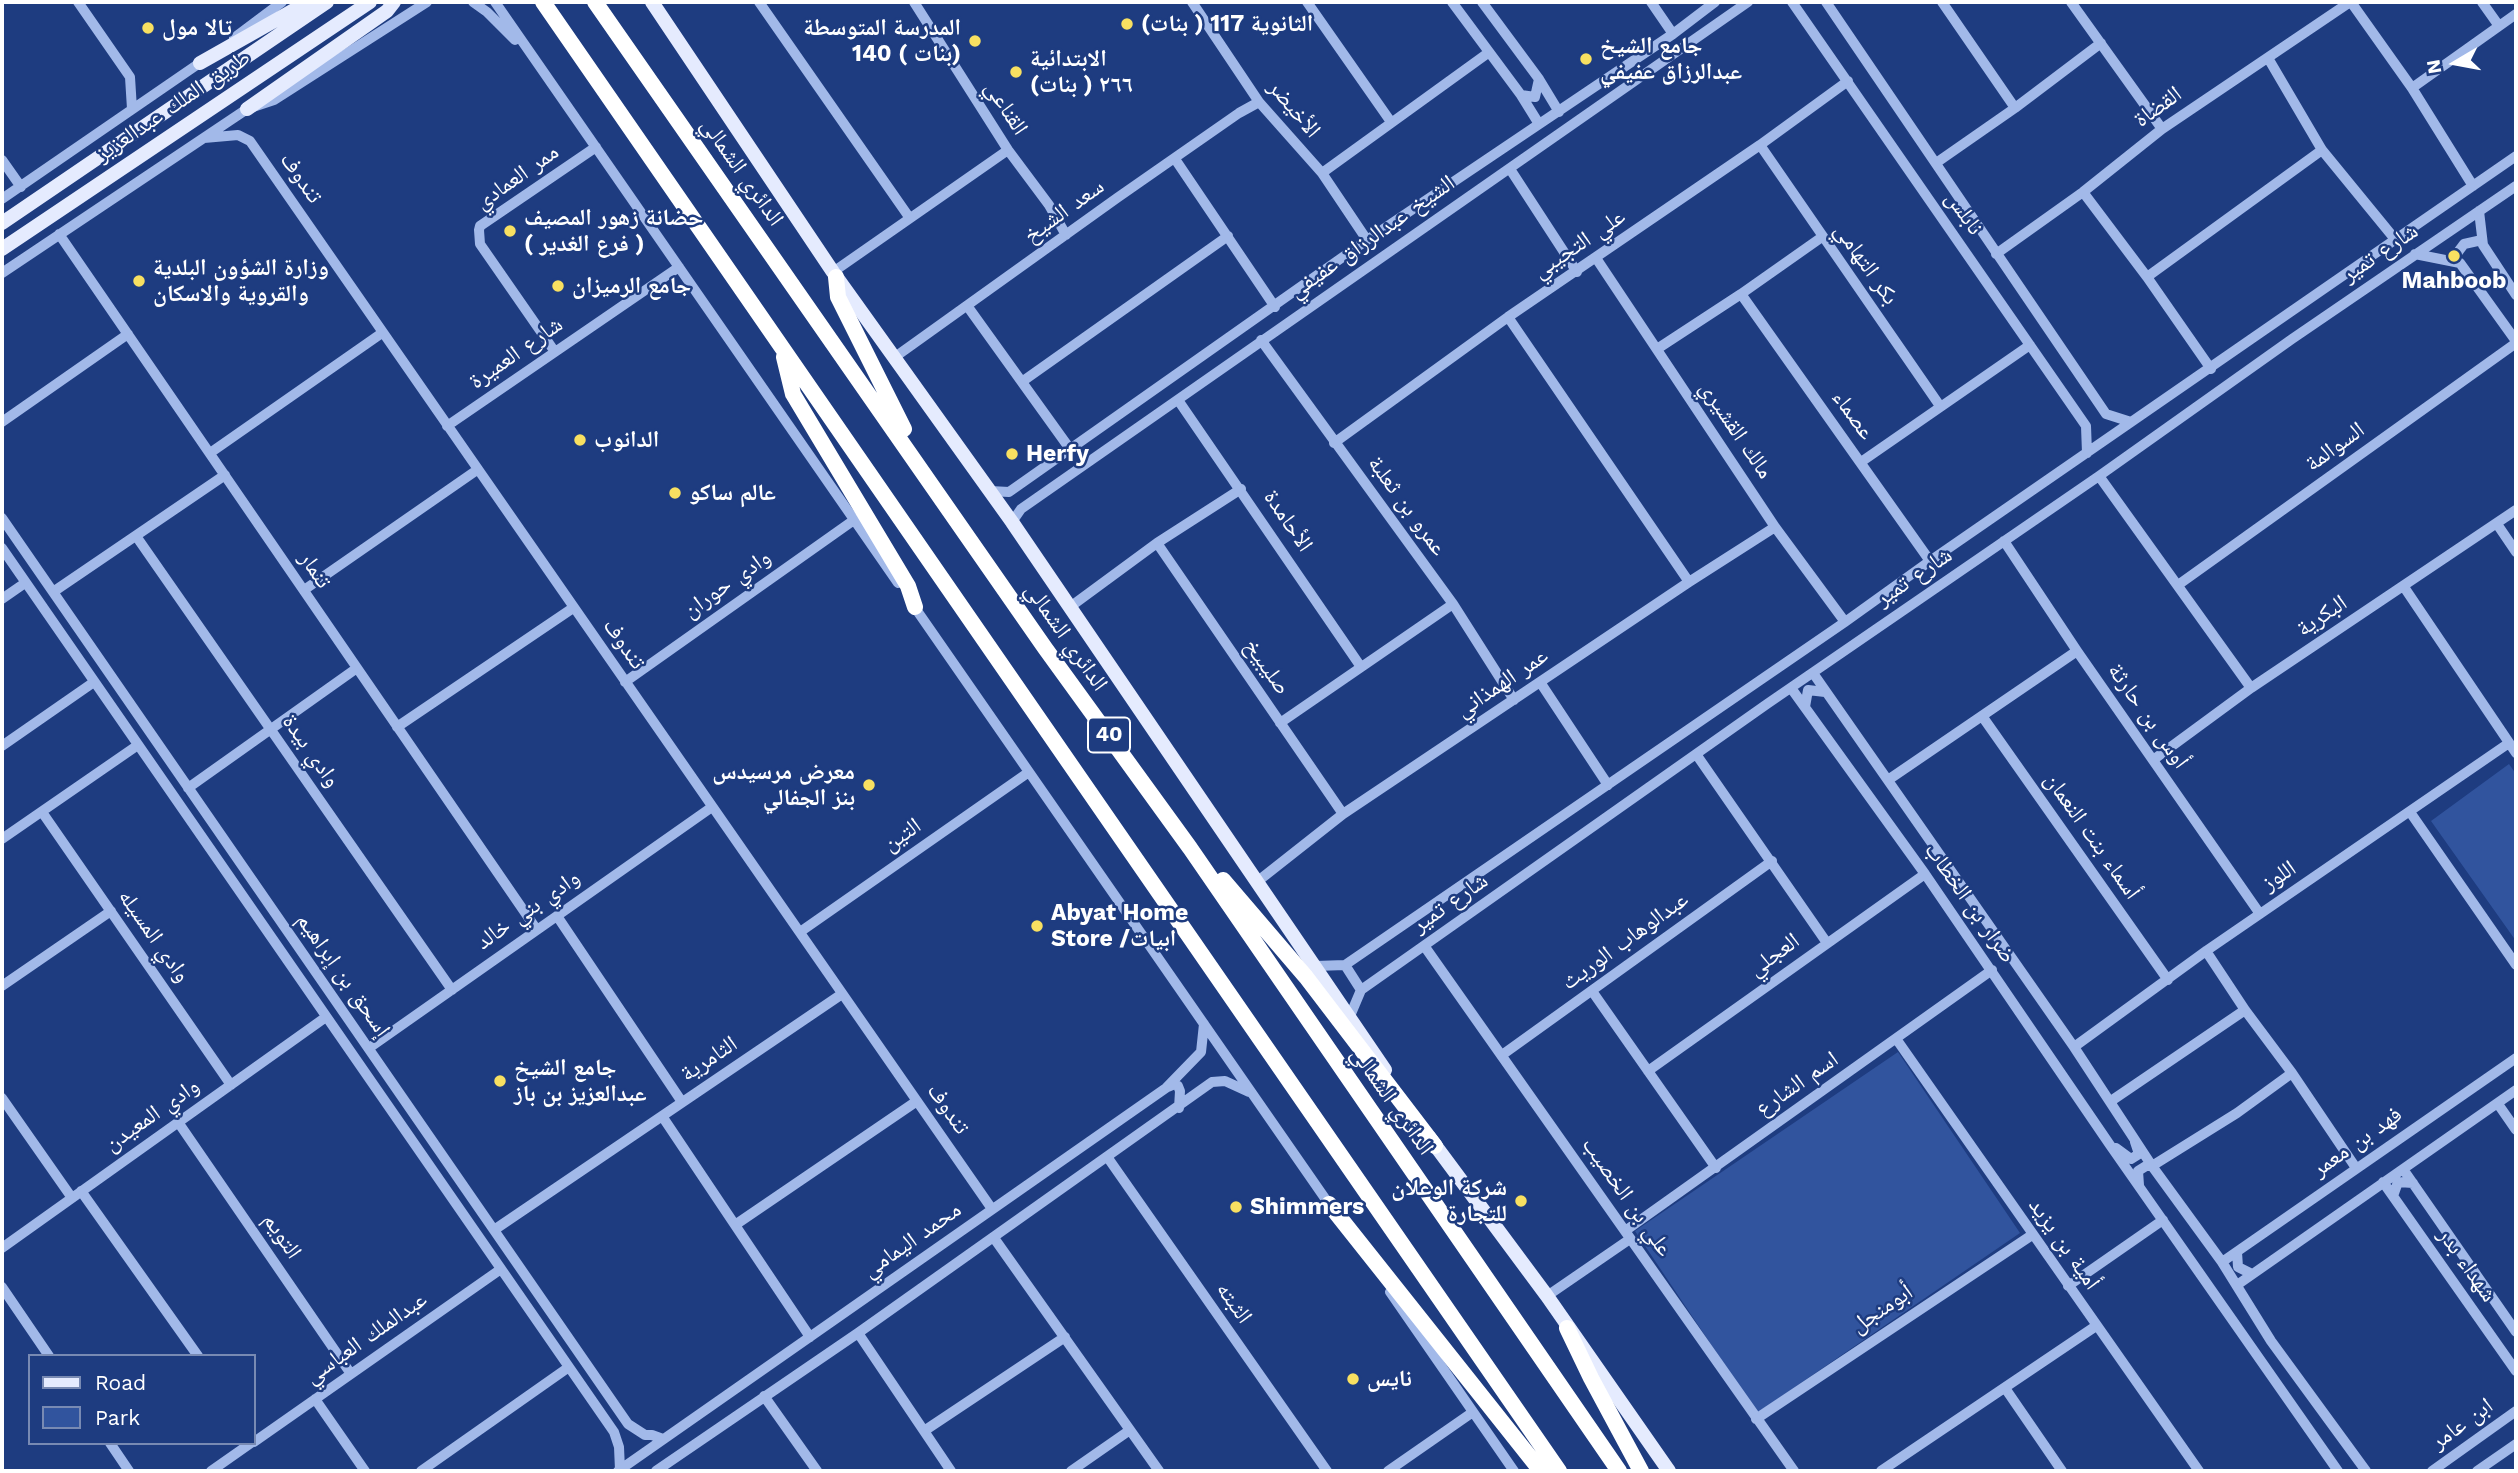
<!DOCTYPE html>
<html>
<head>
<meta charset="utf-8">
<style>
  body { margin:0 }
  #map { position:relative; width:2518px; height:1473px; overflow:hidden; background:#1e3c80; font-family:"Work Sans",sans-serif }
  canvas { display:block }
  .frame { position:absolute; inset:0; border:4px solid #fff; pointer-events:none }
  .legend { position:absolute; left:28px; top:1354px; width:228px; height:91px; box-sizing:border-box; background:#1e3c80; border:2px solid #788ab3; margin:0; padding:9px 12px; list-style:none; font-size:21px; color:#fff }
  .legend li { display:flex; align-items:center; gap:14px; height:35px }
  .legend b { width:35px; border:2px solid #788ab3 }
  .north { position:absolute; left:2420px; top:28px; width:70px; height:70px; -webkit-text-stroke:5px #1e3c80; paint-order:stroke; rotate:260deg; font-size:19px; font-weight:700; line-height:28px; text-align:center; color:#fff }
  .north::after { content:''; display:block; margin:auto; width:24px; height:32px; background:#fff; clip-path:polygon(50% 0,100% 100%,50% 72%,0 100%) }
</style>
</head>
<body>
<div id="map">
<canvas width="2518" height="1473"></canvas>
<div class="frame"></div>
<ul class="legend">
<li><b style="height:9px;background:#e5ebfe"></b>Road</li>
<li><b style="height:19px;background:#31549e"></b>Park</li>
</ul>
<div class="north">N</div>
</div>
<script>
const ctx = document.querySelector('canvas').getContext('2d');
ctx.lineJoin = 'round';
function paint(path, color) {
  ctx.fillStyle = color;
  ctx.fill(path, 'evenodd');
}
function shape(rows) {
  const path = new Path2D();
  for (const r of rows) {
    path.moveTo(r[0], r[1]);
    for (let i = 2; i < r.length; i += 2) path.lineTo(r[i], r[i + 1]);
  }
  return path;
}
function trace(path, color, width, dash) {
  ctx.strokeStyle = color;
  ctx.lineWidth = width;
  ctx.lineCap = dash ? 'butt' : 'round';
  ctx.setLineDash(dash || []);
  ctx.stroke(path);
}
function label(font, color, halo, rows, align = 'center') {
  ctx.font = font + ' "Work Sans","Noto Naskh Arabic",sans-serif';
  ctx.lineWidth = 5;
  ctx.setLineDash([]);
  ctx.textBaseline = 'middle';
  ctx.strokeStyle = halo;
  ctx.fillStyle = color;
  for (const [text, x, y, turn = 0] of rows) {
    ctx.save();
    ctx.translate(x, y);
    ctx.rotate((+turn || 0) * Math.PI / 180);
    ctx.textAlign = isNaN(turn) ? turn : align;
    if (halo) ctx.strokeText(text, 0, 0);
    ctx.fillText(text, 0, 0);
    ctx.restore();
  }
}
paint(shape([
  [2509,764,2516,774,2516,941,2431,821],
  [1898,1052,2020,1233,1757,1413,1635,1231]
]), '#31549e');
trace(shape([
  [78,2,130,77,132,109],
  [473,2,487,12,515,40],
  [495,2,898,583],
  [759,2,909,217],
  [914,2,1008,150,1049,205,1066,235],
  [1192,2,1259,102,1322,173,1367,240],
  [1307,2,1391,122],
  [1452,2,1521,95,1539,124],
  [1482,2,1539,79,1559,112],
  [1651,2,1673,34],
  [1792,2,2086,426,2087,453],
  [1826,2,2106,414,2131,422],
  [1942,2,2015,108],
  [2071,2,2162,129],
  [2351,2,2412,88,2473,186],
  [2482,2,2499,26],
  [234,38,282,2],
  [2268,58,2322,150,2394,238],
  [2412,88,2516,14],
  [1521,95,1535,97,1539,79],
  [204,138,238,135,250,141,992,1209],
  [1760,145,1940,406],
  [1175,159,1275,307],
  [2,160,21,187],
  [1936,163,2015,108,2101,43],
  [1510,169,1577,272],
  [1322,173,1488,53],
  [2083,192,2147,277,2211,369],
  [2,199,204,60],
  [2479,211,2483,245,2516,295],
  [59,234,537,930],
  [1996,254,2083,192,2162,129,2350,2],
  [2415,254,2460,263,2516,341],
  [1596,258,1775,527,1845,622],
  [2452,260,2464,244,2482,240],
  [833,272,1008,150],
  [2,273,247,109,274,100,427,2],
  [2147,277,2322,150],
  [1741,294,1930,561],
  [968,307,1070,449],
  [1508,317,1689,582],
  [1261,340,1453,604,1514,700],
  [1657,349,1741,294,1822,237],
  [555,352,480,244,479,230,480,226,596,147],
  [895,357,1117,198,1239,113,1259,102],
  [1023,381,1228,236],
  [1178,400,1361,667],
  [2,422,128,334],
  [447,426,679,267],
  [1334,443,1508,317,1760,145,1848,81],
  [210,453,382,333],
  [1861,462,2030,345],
  [2099,476,2251,688],
  [990,491,1009,492,1367,240,1673,34,1715,2],
  [2,518,628,1424,645,1435,652,1435,663,1439],
  [1012,522,1021,509,1748,2],
  [2497,524,2516,552],
  [136,536,452,990],
  [2004,541,2077,651,2260,914],
  [1157,543,1343,814],
  [2,548,614,1432,619,1447,620,1470],
  [2178,585,2516,343],
  [2404,587,2516,753],
  [304,590,477,470],
  [53,592,225,475],
  [2,599,25,583],
  [911,602,1331,1207],
  [1070,607,1157,543,1241,489],
  [1813,673,2074,1047,2152,1166,2222,1262,2271,1341,2366,1471],
  [625,682,854,520],
  [1540,682,1608,785],
  [1791,688,1925,874,2110,1145,2338,1471],
  [1805,707,1808,690,1825,692],
  [1982,716,2168,980],
  [1280,723,1453,604],
  [397,727,573,608],
  [2,746,94,682],
  [1696,754,1827,943],
  [2153,760,2251,688,2516,510],
  [1888,780,2077,651],
  [188,788,357,668],
  [42,812,231,1085],
  [2410,812,2516,965],
  [2,839,138,745],
  [1258,881,1343,814,1689,582,1775,527],
  [557,916,682,1102],
  [800,932,1029,772],
  [1425,947,1794,1471],
  [2206,951,2245,1010,2292,1073,2356,1168],
  [1345,965,1361,990],
  [1316,966,1345,965,1845,622,1930,561,2516,156],
  [2,986,111,911],
  [1592,991,1716,1168],
  [1350,1016,1361,990,1767,704,2099,476,2292,339,2516,186],
  [1897,1040,2199,1471],
  [2074,1047,2206,951,2509,743],
  [369,1048,712,807],
  [1502,1055,1772,861],
  [1648,1071,1925,874],
  [1168,1087,1175,1084,1178,1086,1180,1091,1179,1108],
  [2,1098,72,1198],
  [2111,1101,2245,1010],
  [2498,1104,2516,1130],
  [662,1116,810,1337],
  [178,1122,351,1374],
  [2116,1148,2131,1159,2139,1154,2135,1142],
  [1108,1158,1327,1471],
  [2403,1169,2516,1332],
  [2383,1182,2516,1371],
  [2139,1185,2138,1171,2146,1166,2152,1166,2237,1113,2292,1073],
  [81,1191,198,1356],
  [2393,1196,2398,1182,2413,1183],
  [735,1225,917,1101],
  [494,1230,842,994],
  [1625,1231,1992,970],
  [994,1238,1159,1471],
  [2,1248,326,1017],
  [2237,1252,2238,1267,2252,1274],
  [2222,1262,2516,1058],
  [2237,1285,2516,1090],
  [2068,1286,2163,1220],
  [2,1287,49,1356],
  [1390,1292,1514,1471],
  [1547,1296,1630,1239],
  [858,1333,951,1471],
  [2005,1388,2062,1471],
  [764,1396,817,1471],
  [315,1399,365,1471],
  [1756,1419,2032,1235],
  [924,1431,1065,1337],
  [254,1442,501,1269],
  [110,1443,129,1471],
  [211,1471,251,1443],
  [421,1471,569,1367],
  [618,1471,1166,1088,1201,1052,1204,1024],
  [656,1471,858,1333,1212,1082,1225,1081,1249,1092],
  [1071,1471,1130,1430],
  [1388,1471,1473,1412],
  [1881,1471,2096,1326],
  [2432,1471,2516,1411],
  [2477,1471,2516,1444]
]), '#a2b9e9', 10);
trace(shape([
  [652,2,833,272,1012,522,1385,1070],
  [200,63,308,2],
  [247,109,387,11,394,2],
  [2,223,327,2],
  [2,249,370,2],
  [1429,1137,1547,1296,1669,1471]
]), '#e5ebfe', 14);
trace(shape([
  [543,2,1559,1471],
  [595,2,1045,648,1190,848,1619,1471],
  [836,277,838,297,904,429],
  [784,357,793,394,908,586,915,607],
  [1223,880,1306,977,1435,1146],
  [1329,1204,1541,1471],
  [1567,1328,1591,1378,1641,1471]
]), '#fff', 16);
for (const [x, y, r, color] of [
  [1127,24,7,"#f8e061"],
  [148,28,7,"#f8e061"],
  [975,41,7,"#f8e061"],
  [1586,59,7,"#f8e061"],
  [1016,72,7,"#f8e061"],
  [510,231,7,"#f8e061"],
  [2454,256,7,"#f8e061"],
  [139,281,7,"#f8e061"],
  [558,286,7,"#f8e061"],
  [580,440,7,"#f8e061"],
  [1012,454,7,"#f8e061"],
  [675,493,7,"#f8e061"],
  [869,785,7,"#f8e061"],
  [1037,926,7,"#f8e061"],
  [500,1081,7,"#f8e061"],
  [1521,1201,7,"#f8e061"],
  [1236,1207,7,"#f8e061"],
  [1353,1379,7,"#f8e061"]
]) {
  const dot = new Path2D();
  dot.arc(x, y, r, 0, 2 * Math.PI);
  ctx.fillStyle = color;
  ctx.fill(dot);
  trace(dot, '#1e3c80', 2.5);
}
for (const [x, y, w] of [
  [1109,735,42]
]) {
  const box = new Path2D();
  box.roundRect(x - w / 2, y - 17.5, w, 35, 5);
  ctx.fillStyle = '#1e3c80';
  ctx.fill(box);
  trace(box, '#fff', 2);
}
label('bold 21px', '#fff', null, [
  ["40",1109,735]
]);
label('bold 23px', '#fff', '#1e3c80', [
  ["الثانوية 117 ( بنات)",1141,24],
  ["تالا مول",162,28],
  ["المدرسة المتوسطة",961,28,"right"],
  ["140 ( بنات)",961,54,"right"],
  ["جامع الشيخ",1600,46],
  ["عبدالرزاق عفيفي",1600,72],
  ["الابتدائية",1030,59],
  ["٢٦٦ ( بنات)",1030,85],
  ["حضانة زهور المصيف",524,218],
  ["( فرع الغدير )",524,244],
  ["وزارة الشؤون البلدية",153,268],
  ["والقروية والاسكان",153,294],
  ["Mahboob",2454,281,"center"],
  ["جامع الرميزان",572,286],
  ["الدانوب",594,440],
  ["Herfy",1026,454],
  ["عالم ساكو",689,493],
  ["معرض مرسيدس",855,772,"right"],
  ["بنز الجفالي",855,798,"right"],
  ["Abyat Home",1051,913],
  ["Store /ابيات",1051,939],
  ["جامع الشيخ",514,1068],
  ["عبدالعزيز بن باز",514,1094],
  ["شركة الوعلان",1507,1188,"right"],
  ["للتجارة",1507,1214,"right"],
  ["Shimmers",1250,1207],
  ["نايس",1367,1379]
], 'left');
label('23px', '#fff', '#1e3c80', [
  ["طريق الملك عبدالعزيز",173,106,-34],
  ["القضاة",2158,107,-36],
  ["القناعي",1006,108,57],
  ["الأخيضر",1294,109,50],
  ["الدائري الشمالي",742,172,55],
  ["ممر العمادي",517,177,-35],
  ["تندوف",301,178,55],
  ["سعد الشيخ",1064,211,-36],
  ["نابلس",1964,213,55],
  ["الشيخ عبدالرزاق عفيفي",1372,237,-35],
  ["علي التجيبي",1579,244,-34],
  ["شارع تمير",2380,253,-34],
  ["بكر التهامي",1866,264,55],
  ["شارع العميرة",516,353,-35],
  ["عصماء",1853,415,54],
  ["مالك القشيري",1736,430,56],
  ["السوالمة",2335,447,-36],
  ["عمرو بن ثعلبة",1407,506,54],
  ["الأحامدة",1288,521,56],
  ["تنمار",315,570,56],
  ["شارع تمير",1914,577,-34],
  ["وادي حوران",727,584,-35],
  ["البكرية",2322,616,-34],
  ["الدائري الشمالي",1066,637,55],
  ["تندوف",624,644,55],
  ["صليبيخ",1267,667,55],
  ["عمر الهمذاني",1502,683,-34],
  ["أوس بن حارثة",2148,716,55],
  ["وادي بيدة",311,751,55],
  ["التين",902,835,-35],
  ["أسماء بنت النعمان",2092,836,55],
  ["اللوز",2279,876,-34],
  ["شارع تمير",1450,903,-35],
  ["ضرار بن الخطاب",1970,903,55],
  ["وادي بني خالد",528,910,-35],
  ["وادي المسيله",154,936,55],
  ["عبدالوهاب الوريث",1625,941,-36],
  ["العجلي",1774,955,-36],
  ["إسحق بن إبراهيم",343,975,55],
  ["الثامرية",709,1059,-34],
  ["اسم الشارع",1797,1084,-35],
  ["الدائري الشمالي",1392,1101,55],
  ["تندوف",948,1109,55],
  ["وادي المعيدن",152,1115,-35],
  ["فهد بن معمر",2357,1142,-35],
  ["علي بن الخصيب",1627,1197,55],
  ["التويم",282,1236,56],
  ["محمد اليمامي",912,1240,-35],
  ["أمية بن يزيد",2064,1244,55],
  ["شهداء بدر",2467,1265,55],
  ["الثبته",1234,1303,55],
  ["أبومنجل",1882,1309,-34],
  ["عبدالملك العباسي",366,1338,-35],
  ["ابن عامر",2462,1424,-36]
]);
</script>
</body>
</html>
